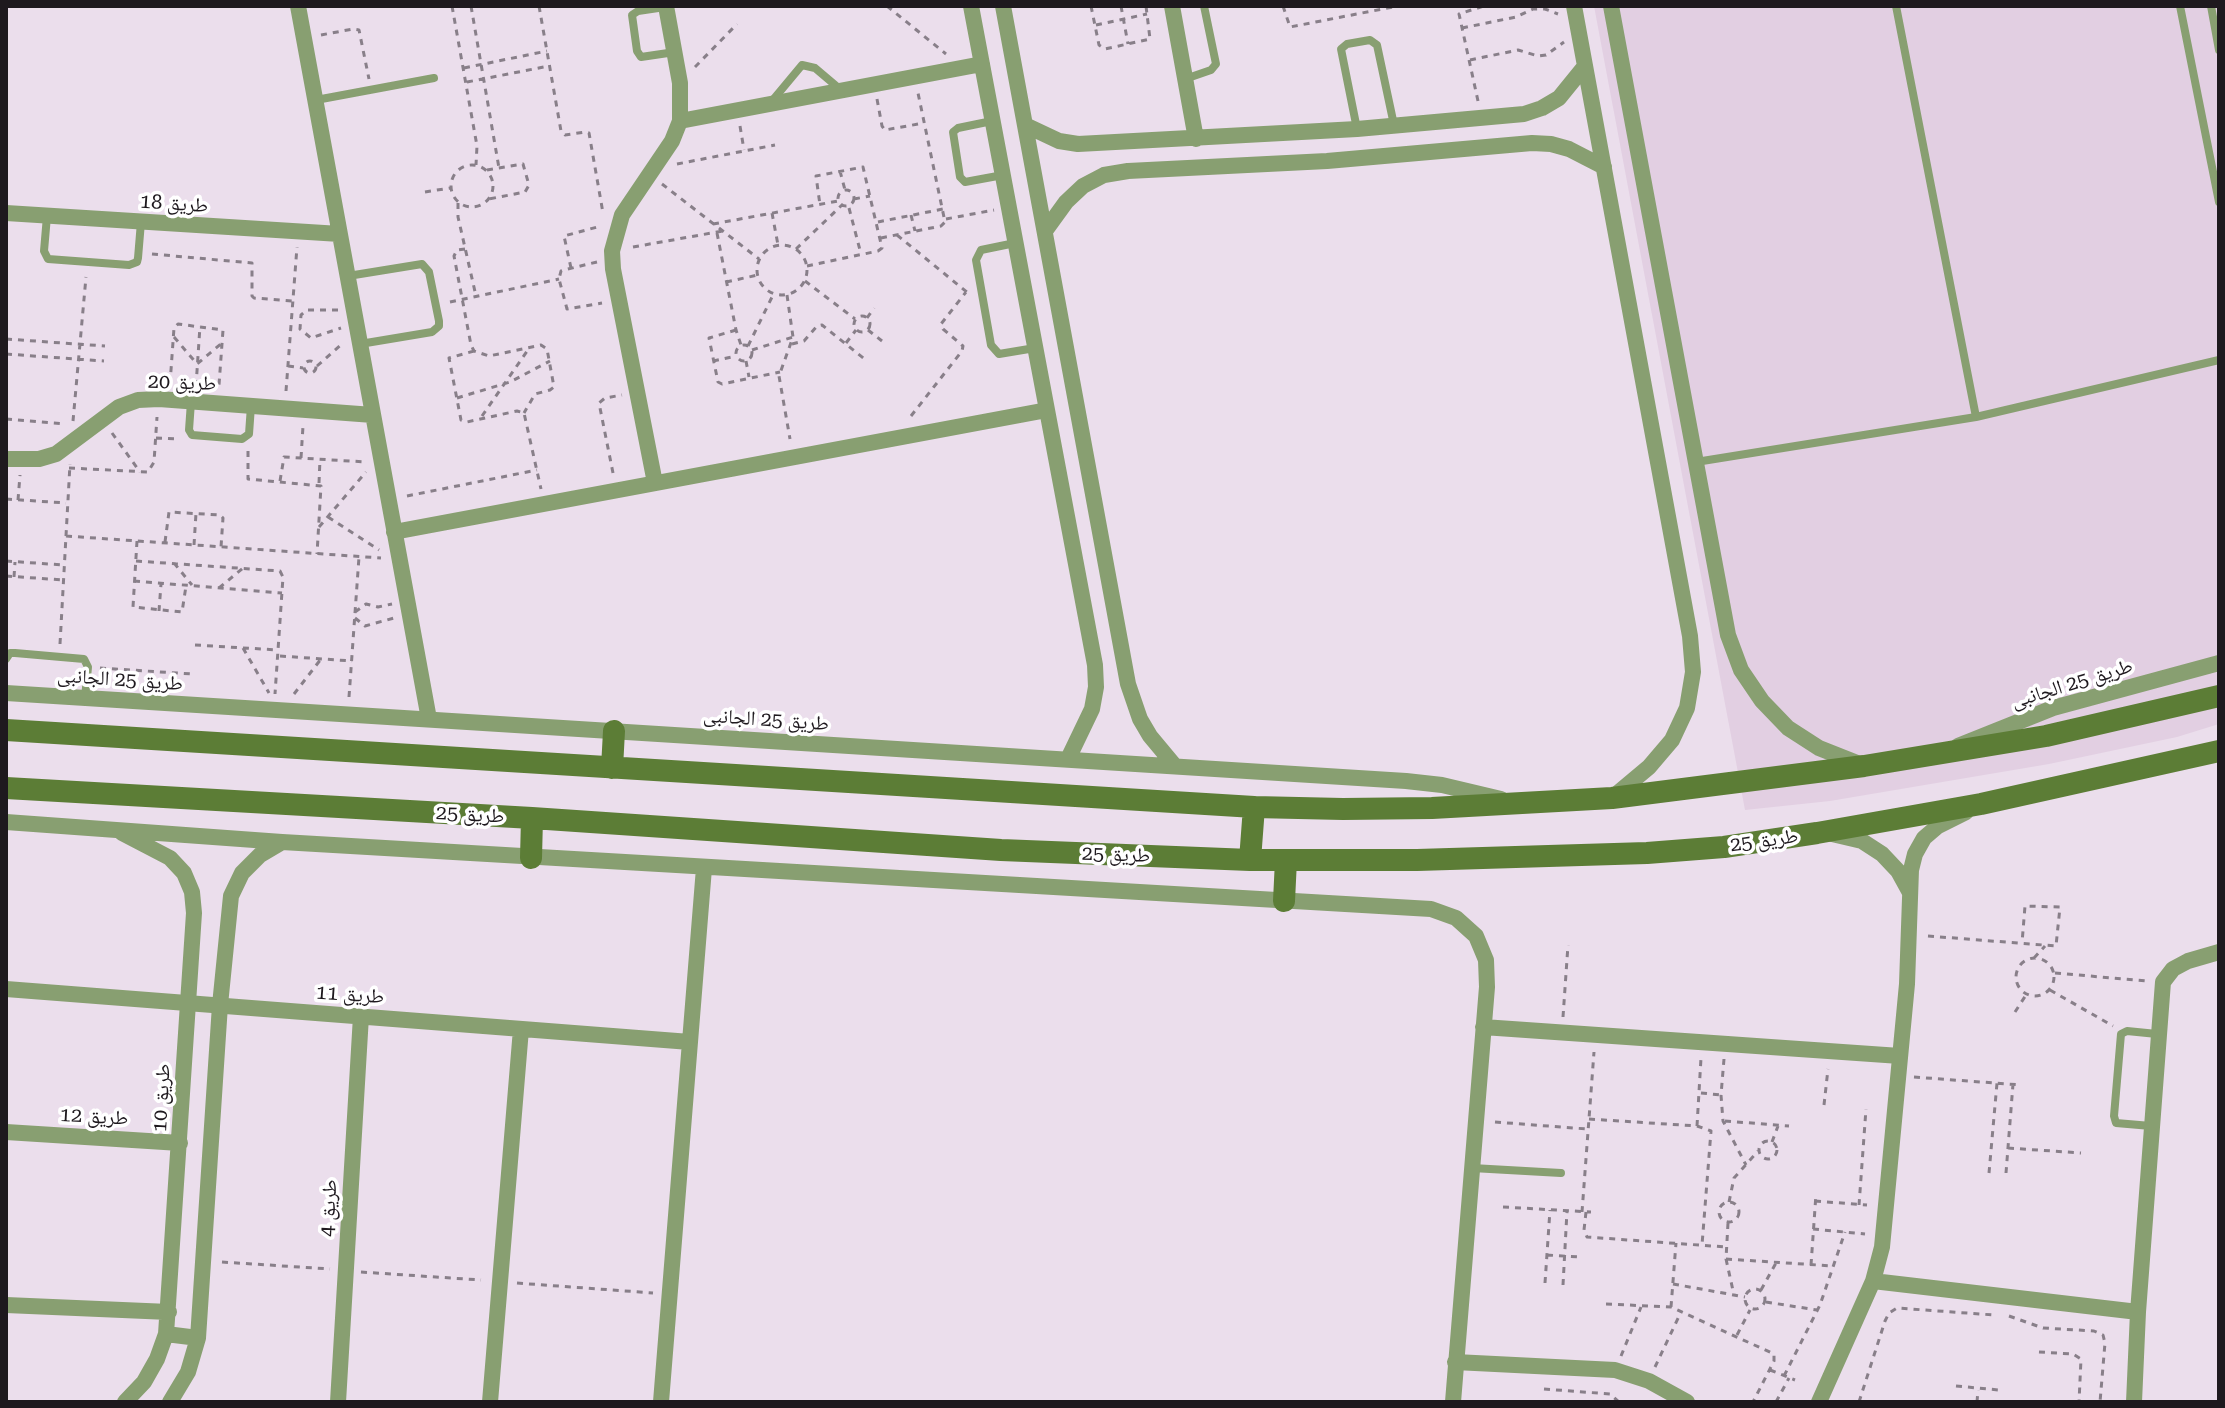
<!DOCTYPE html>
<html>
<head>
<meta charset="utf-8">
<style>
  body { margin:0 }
  #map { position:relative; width:2225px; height:1408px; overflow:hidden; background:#ebdeec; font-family:"Roboto Serif",serif }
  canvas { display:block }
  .frame { position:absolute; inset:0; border:8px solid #1e191e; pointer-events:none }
</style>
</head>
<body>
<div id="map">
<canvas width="2225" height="1408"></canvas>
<div class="frame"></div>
</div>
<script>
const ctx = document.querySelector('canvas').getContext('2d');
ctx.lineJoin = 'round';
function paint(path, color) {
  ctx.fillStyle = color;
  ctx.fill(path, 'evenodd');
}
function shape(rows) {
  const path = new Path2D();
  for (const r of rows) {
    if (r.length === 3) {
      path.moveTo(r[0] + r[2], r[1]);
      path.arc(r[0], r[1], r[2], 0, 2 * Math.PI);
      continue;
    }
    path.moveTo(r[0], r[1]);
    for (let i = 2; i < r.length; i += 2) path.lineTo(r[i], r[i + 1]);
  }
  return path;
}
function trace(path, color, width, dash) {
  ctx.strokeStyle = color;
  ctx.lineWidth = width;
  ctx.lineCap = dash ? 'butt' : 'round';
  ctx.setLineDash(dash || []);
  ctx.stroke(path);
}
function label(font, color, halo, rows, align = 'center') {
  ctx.font = font + ' "Roboto Serif","Noto Naskh Arabic",serif';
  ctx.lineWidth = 7;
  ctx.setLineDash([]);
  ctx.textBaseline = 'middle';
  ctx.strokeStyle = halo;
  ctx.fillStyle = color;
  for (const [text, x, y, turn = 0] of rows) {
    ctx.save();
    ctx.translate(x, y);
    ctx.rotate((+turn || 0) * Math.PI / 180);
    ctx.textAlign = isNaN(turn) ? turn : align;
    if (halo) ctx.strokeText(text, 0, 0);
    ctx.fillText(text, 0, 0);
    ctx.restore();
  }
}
paint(shape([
  [1594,6,2219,6,2219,724,2177,737,2049,764,1830,801,1745,810]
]), '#e2cfe2');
trace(shape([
  [452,6,477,146,476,165],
  [471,6,499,168],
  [539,6,561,131,565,135,585,132,589,133,603,213],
  [887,6,946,54],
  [1091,6,1099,45,1105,49,1150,39,1146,6],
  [1121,6,1128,44],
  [1283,6,1290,27,1398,6],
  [1096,25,1147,14],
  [1462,28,1516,17,1533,9,1545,9,1558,14],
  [321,35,353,29,359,30,369,79],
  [1470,60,1518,50,1538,56,1546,55,1564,42],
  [695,67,737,24],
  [464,68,547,51],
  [467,82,549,66],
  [877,99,882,126,885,130,924,123],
  [1478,101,1459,14,1484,6],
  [740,126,744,150],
  [677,164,775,145],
  [472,186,21],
  [487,170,523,164,529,185,525,192,489,199],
  [840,171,845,190],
  [662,184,759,259],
  [846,198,8],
  [425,192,450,188],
  [854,199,870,196],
  [458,203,458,217,476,296],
  [849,208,861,254],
  [772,213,778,245],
  [911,215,915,231],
  [946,219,994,210],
  [878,222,943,209],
  [713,224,838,201],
  [717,233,736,330,741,345],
  [897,235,968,293],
  [881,238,941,226,945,222,918,93],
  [782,270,25],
  [633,247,723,231],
  [465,249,457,250,454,256,471,345,474,351,489,356,541,345,547,349,554,387,550,390,535,394,524,413],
  [796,249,842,205],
  [152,254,252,263,252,296,254,298,293,301],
  [597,262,564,270,561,271,559,279,567,309,602,303],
  [807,266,878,251,882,248,863,167,816,176,820,205],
  [571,268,564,236,601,226],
  [805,281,855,319],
  [726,282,758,275],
  [787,295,793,337,779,376,790,439],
  [450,302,559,279],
  [338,310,307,310,301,315,300,329,311,338,341,328],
  [862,324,8],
  [867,318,874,308],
  [736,330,709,338,718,382,722,384,780,372],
  [868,330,882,341],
  [174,337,197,364,222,343],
  [6,339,105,346],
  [846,343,856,330],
  [792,344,804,341,817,326,822,325,867,361],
  [744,353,8],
  [748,346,773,295],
  [752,350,793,337],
  [474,351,449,358,461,420,467,422,517,411,524,413,541,489],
  [6,354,104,361],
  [310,367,6],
  [713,361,736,356],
  [746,361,749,377],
  [288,366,303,368],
  [317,366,343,343],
  [170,384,174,328,178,324,223,330,219,385],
  [196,386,200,326],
  [286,391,297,247],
  [457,398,510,382,550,361],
  [482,416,530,347],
  [911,416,962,351,963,346,943,329,941,324,966,292],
  [6,419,65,424],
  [73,421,86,277],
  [112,433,140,472],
  [156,438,180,439],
  [248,451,248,479,321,486,317,554],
  [301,458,303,426],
  [69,468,148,472,154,462,157,417],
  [613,473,599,403,605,398,622,395],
  [280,481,284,457,366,462],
  [319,483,320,459],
  [407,496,537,470],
  [6,499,66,503],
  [18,500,20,475],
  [328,517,379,550],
  [319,527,366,472],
  [66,536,381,558],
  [137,541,133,607,182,612,186,586],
  [165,542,169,512,220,515,223,518,221,547],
  [194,545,196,513],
  [6,561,64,565],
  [136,561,280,571,283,577,275,694],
  [174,563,192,585],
  [6,576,63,580],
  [14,577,15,562],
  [134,581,282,593],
  [219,588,243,568],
  [159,611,161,584],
  [355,612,366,604,378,607,392,604],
  [355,618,365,626,394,618],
  [60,644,70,464],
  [195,645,278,650],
  [243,648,269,693],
  [280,656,352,661],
  [100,668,192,674],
  [294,694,321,659],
  [349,697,359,557],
  [1928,936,2056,946,2060,907,2025,906,2022,943],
  [2035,977,19],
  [2034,958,2045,946],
  [2055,973,2147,981],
  [2050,990,2113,1026],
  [2015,1012,2026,995],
  [1563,1017,1568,945],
  [1724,1059,1721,1095,1723,1121,1746,1165],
  [1914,1077,2021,1085],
  [1701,1093,1721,1095],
  [1824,1105,1828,1069],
  [1589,1119,1697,1126,1711,1131,1702,1245],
  [1725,1121,1789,1126],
  [1495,1122,1587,1129],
  [1697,1126,1701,1058],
  [1768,1150,9],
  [1772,1142,1778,1126],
  [2008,1148,2081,1153],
  [1989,1173,1997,1083],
  [2006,1173,2013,1084],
  [1815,1201,1867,1205],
  [1729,1212,10],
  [1729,1202,1734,1178,1758,1151],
  [1859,1205,1866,1109],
  [1503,1207,1591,1212],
  [1582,1212,1594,1052],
  [1586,1212,1584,1230,1587,1237,1726,1247],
  [1728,1223,1726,1259,1734,1295],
  [1813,1229,1865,1234],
  [1547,1255,1579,1257],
  [1726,1259,1833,1266],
  [222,1262,330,1269],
  [1811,1265,1816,1194],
  [361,1272,481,1280],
  [517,1283,653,1293],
  [1545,1283,1550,1210],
  [1673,1284,1745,1297],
  [1563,1285,1567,1211],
  [1755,1299,10],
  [1761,1290,1776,1263],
  [1766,1302,1817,1310],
  [1606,1304,1671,1307,1774,1354,1774,1361,1753,1402],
  [1671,1307,1676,1243],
  [2009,1316,2043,1328,2094,1331,2103,1335,2105,1343,2100,1402],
  [1737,1335,1750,1310],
  [2039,1352,2073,1354,2081,1359,2079,1402],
  [1621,1356,1641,1307],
  [1655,1367,1681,1312],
  [1770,1370,1795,1380],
  [1784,1376,1820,1305,1845,1232],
  [1956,1386,1999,1390],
  [1544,1389,1610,1394,1619,1402],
  [1776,1402,1789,1378],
  [1859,1402,1885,1321,1889,1313,1897,1308,1994,1315],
  [1977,1402,1978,1390]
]), '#887f89', 3, [6, 6]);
trace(shape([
  [1896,6,1976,417],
  [2180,6,2219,202],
  [2211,6,2219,50],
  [665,7,638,11,632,15,637,51,641,57,675,52],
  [1185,79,1211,70,1216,64,1204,6],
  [316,100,434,78],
  [772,101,802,65,815,68,841,90],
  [992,121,958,128,953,132,960,177,965,182,1003,175],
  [1357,129,1341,49,1347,44,1370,40,1377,45,1394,125],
  [47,216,44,251,48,259,129,265,137,262,138,258,141,222],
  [1015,243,981,250,976,260,991,345,999,354,1035,348],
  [348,276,422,264,429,272,439,321,439,326,432,332,360,344],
  [191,402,189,430,192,435,242,439,249,434,251,406],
  [1696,462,1976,417,2219,360],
  [6,659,10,653,15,653,84,659,88,667,85,698],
  [2151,1126,2116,1123,2114,1116,2121,1034,2127,1031,2157,1034],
  [1472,1168,1561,1173]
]), '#889f71', 8);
trace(shape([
  [298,6,429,719],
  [971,6,1095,665,1096,687,1092,709,1068,759],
  [1003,6,1128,684,1140,719,1150,736,1175,766],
  [1172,6,1196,139],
  [1574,6,1690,636,1693,672,1687,708,1672,740,1649,767,1612,798],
  [1611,6,1728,635,1741,670,1762,701,1788,728,1819,748,1862,765],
  [680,121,982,64],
  [1025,125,1059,141,1078,144,1357,129,1524,114,1542,108,1559,98,1585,66],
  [6,213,340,234],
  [1045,231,1066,202,1083,186,1104,175,1128,171,1327,161,1532,143,1551,144,1569,149,1604,167],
  [6,459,39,459,56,454,119,407,138,400,159,399,373,415],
  [655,483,613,269,612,251,622,215,672,141,680,121,680,83,666,6],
  [394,532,1047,410],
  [6,693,1406,781,1442,785,1501,799],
  [1958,746,2053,708,2219,663],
  [6,822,282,842,1431,909,1456,918,1476,936,1486,960,1487,987,1453,1402],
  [122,833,170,858,184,873,192,892,194,913,166,1334,157,1359,144,1382,125,1402],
  [1832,834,1862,841,1882,854,1898,871,1909,891],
  [6,989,690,1042],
  [1483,1027,1900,1056],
  [6,1132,180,1143],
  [1873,1281,2138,1312],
  [6,1305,169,1312],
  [166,1334,198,1338],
  [1455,1362,1615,1370,1649,1381,1687,1402],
  [170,1402,188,1372,198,1338,220,1005,231,896,242,873,260,855,282,842],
  [338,1402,361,1016],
  [490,1402,521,1029],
  [661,1402,704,868],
  [1819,1402,1873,1281,1882,1247,1907,984,1911,870,1915,854,1924,838,1938,826,1966,812],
  [2134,1402,2138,1312,2163,982,2173,969,2188,961,2219,952]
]), '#889f71', 16);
trace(shape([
  [6,730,1254,807,1343,809,1432,808,1612,798,1864,766,2046,736,2219,696],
  [612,768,614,731],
  [6,788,532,818,1001,850,1250,860,1417,860,1647,853,1724,847,1817,833,1981,804,2219,751],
  [531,858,532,818],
  [1250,860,1254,807],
  [1284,901,1286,860]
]), '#5c7d36', 22);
label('20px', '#1e191e', '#fff', [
  ["طريق 18",174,204,4],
  ["طريق 20",182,383,2],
  ["طريق 25 الجانبى",120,680,4],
  ["طريق 25 الجانبى",2072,684,-17],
  ["طريق 25 الجانبى",766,720,4],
  ["طريق 25",470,815,3],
  ["طريق 25",1764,841,-8],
  ["طريق 25",1116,855,2],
  ["طريق 11",350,995,4],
  ["طريق 10",162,1098,-87],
  ["طريق 12",94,1117,3],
  ["طريق 4",329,1208,-87]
]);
</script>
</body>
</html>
